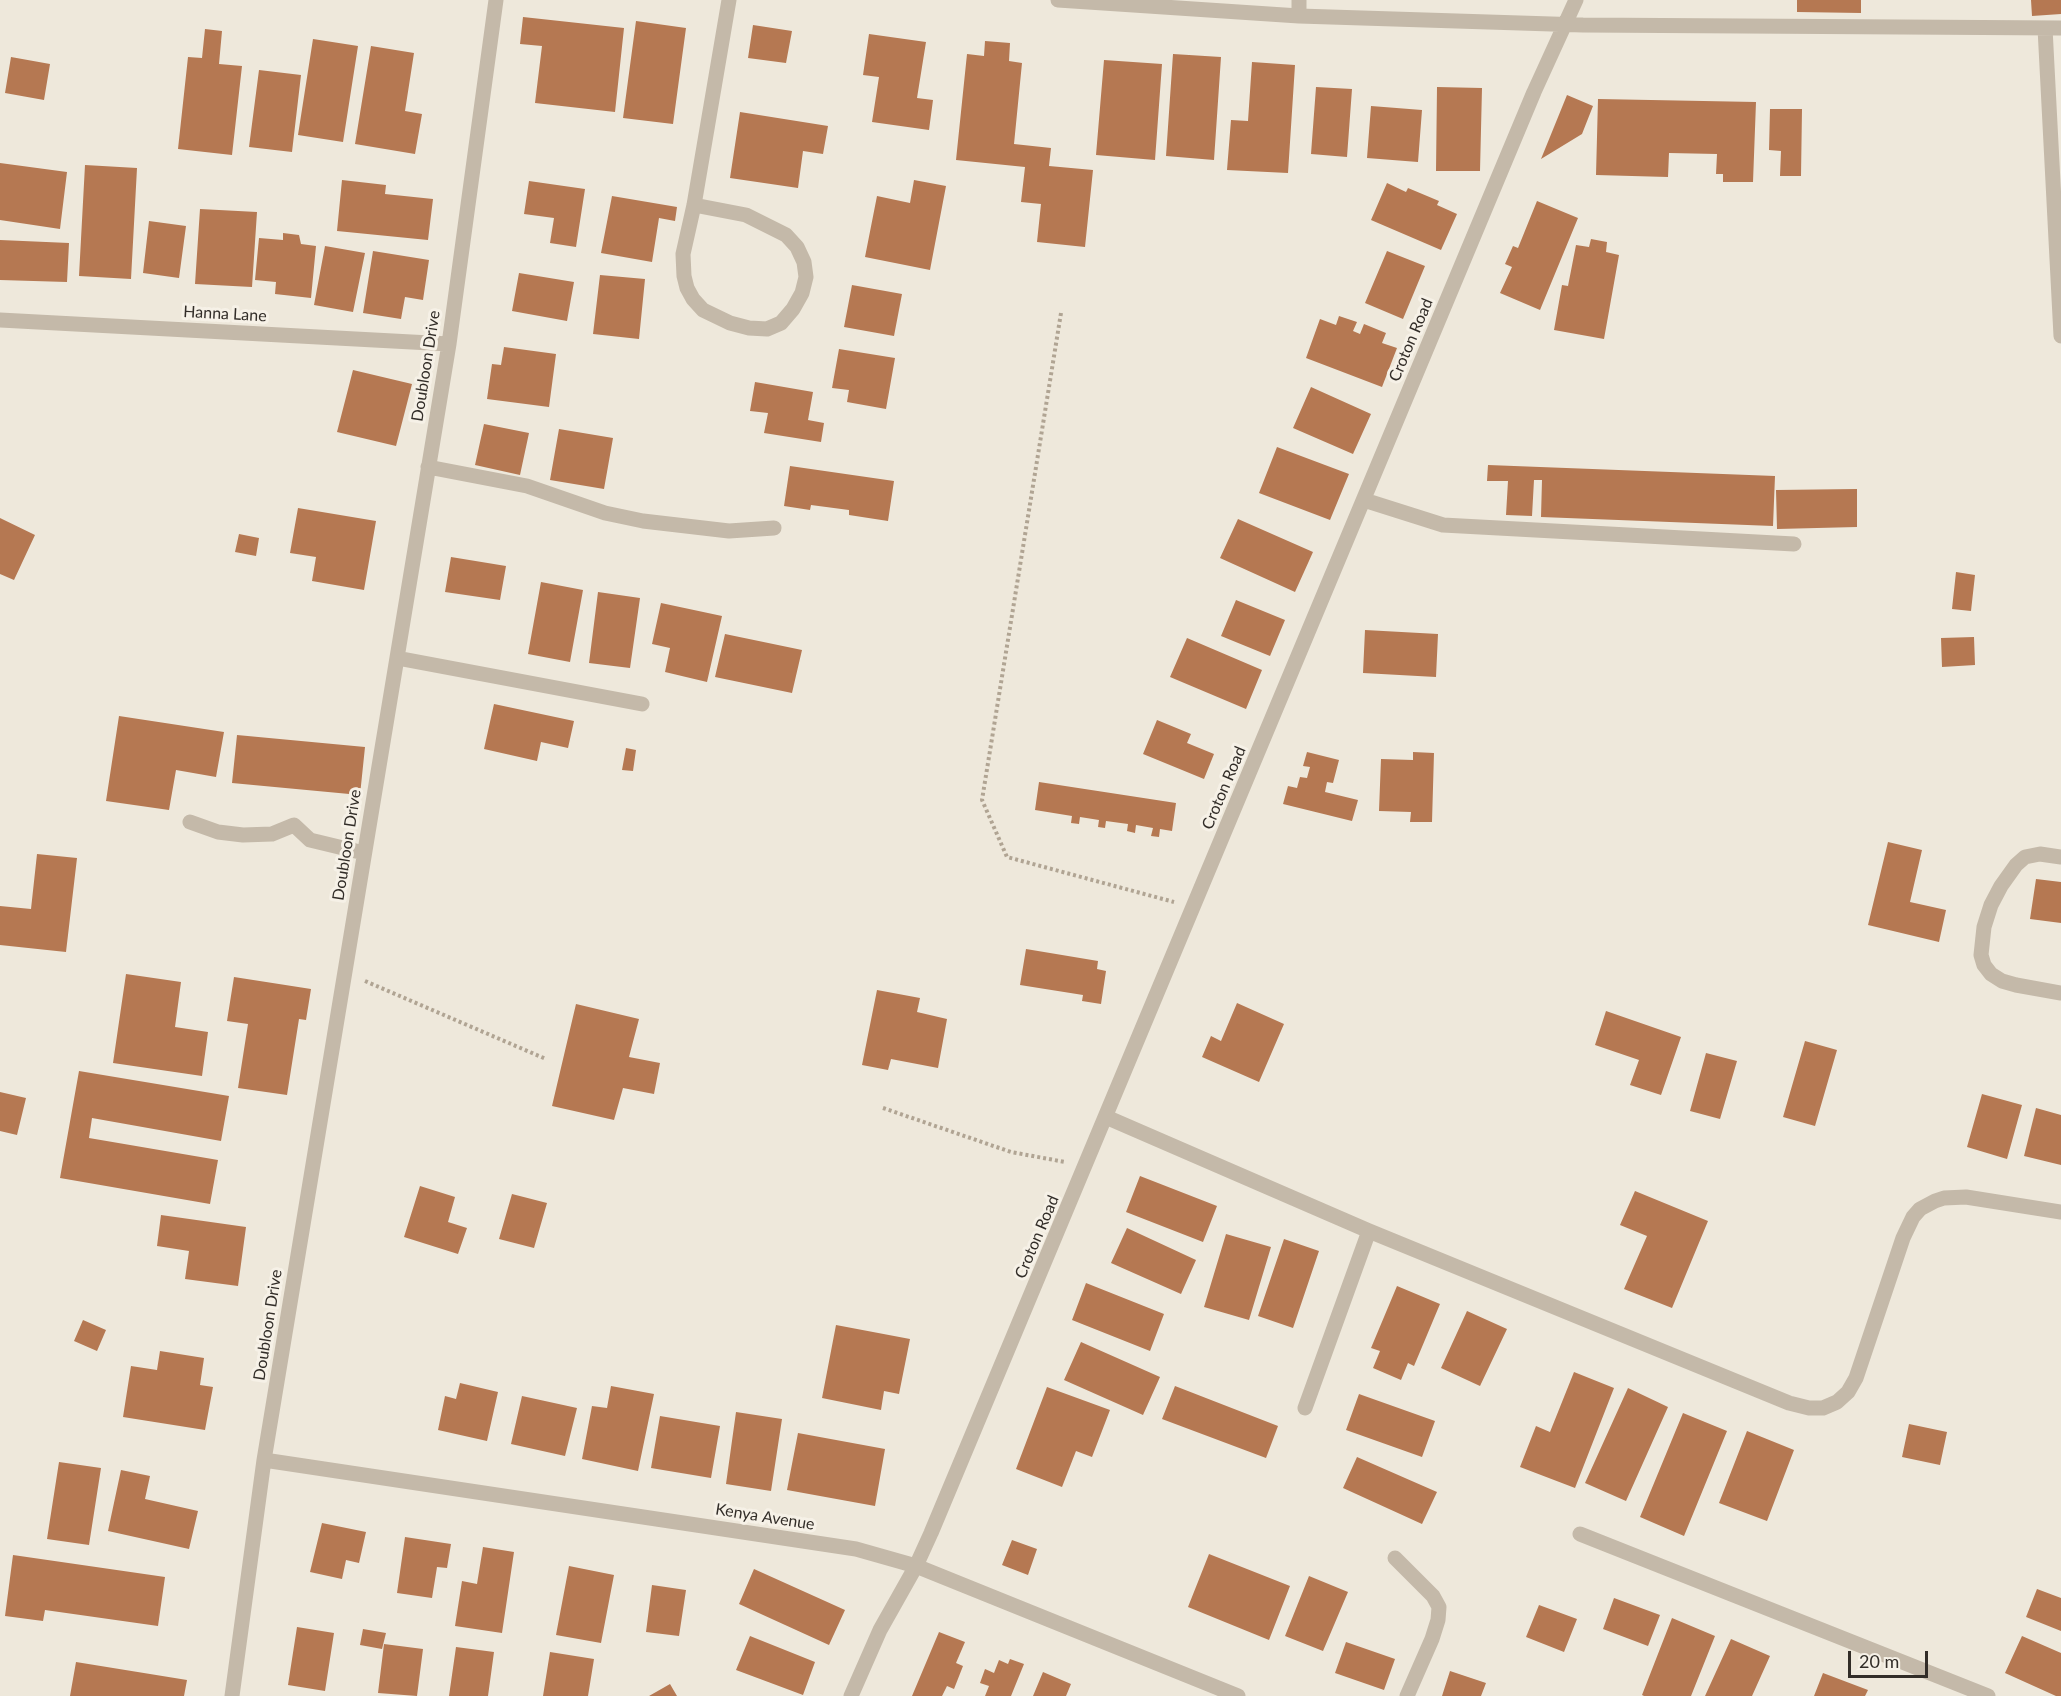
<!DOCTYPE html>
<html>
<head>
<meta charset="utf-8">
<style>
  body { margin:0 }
  #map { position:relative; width:2061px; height:1696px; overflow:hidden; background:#eee8db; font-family:Lato,sans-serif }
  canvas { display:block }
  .scale { position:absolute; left:1848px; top:1651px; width:80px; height:27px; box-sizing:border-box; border:3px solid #322d28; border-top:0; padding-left:8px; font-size:18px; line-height:21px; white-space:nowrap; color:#322d28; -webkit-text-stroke:4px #f6f1e7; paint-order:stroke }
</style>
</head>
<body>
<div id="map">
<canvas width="2061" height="1696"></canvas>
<div class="scale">20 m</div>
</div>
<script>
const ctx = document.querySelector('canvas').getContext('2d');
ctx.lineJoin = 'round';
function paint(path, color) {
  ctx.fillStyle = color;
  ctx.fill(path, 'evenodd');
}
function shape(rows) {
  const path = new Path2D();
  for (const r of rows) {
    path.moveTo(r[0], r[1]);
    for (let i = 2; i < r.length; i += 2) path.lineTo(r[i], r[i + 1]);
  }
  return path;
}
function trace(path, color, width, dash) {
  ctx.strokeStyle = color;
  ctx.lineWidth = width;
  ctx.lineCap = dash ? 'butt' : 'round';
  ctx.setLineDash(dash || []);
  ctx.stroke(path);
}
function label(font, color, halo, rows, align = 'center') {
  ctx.font = font + ' Lato,sans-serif';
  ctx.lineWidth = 6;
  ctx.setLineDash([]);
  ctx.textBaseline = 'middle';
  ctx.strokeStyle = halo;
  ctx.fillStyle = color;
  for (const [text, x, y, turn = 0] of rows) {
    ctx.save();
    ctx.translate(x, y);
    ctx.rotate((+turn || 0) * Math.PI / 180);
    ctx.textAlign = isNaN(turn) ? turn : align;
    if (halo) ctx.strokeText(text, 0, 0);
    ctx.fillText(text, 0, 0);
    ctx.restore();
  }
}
paint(shape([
  [1797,0,1861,0,1861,13,1797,12],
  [2031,0,2061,0,2061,14,2032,16],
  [523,17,624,28,615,112,535,103,542,46,520,44],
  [636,21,686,28,673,124,623,118],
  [753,25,792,31,786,63,748,58],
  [205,29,222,31,219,64,242,66,232,155,178,149,188,57,202,58],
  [869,34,926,42,917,98,933,100,929,130,872,122,879,77,863,75],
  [313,39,358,46,343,142,298,135],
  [985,41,1010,43,1009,61,1022,63,1014,144,1051,148,1049,166,1093,170,1085,247,1037,242,1041,204,1021,202,1025,167,956,160,967,54,984,56],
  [371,46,414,53,405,111,422,114,415,154,355,144],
  [1173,54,1221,57,1214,160,1166,156],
  [11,57,50,64,44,100,5,93],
  [1104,60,1162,64,1155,160,1096,155],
  [1252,62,1295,65,1288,173,1227,170,1231,120,1248,121],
  [259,70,301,75,292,152,249,147],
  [1316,87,1352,89,1347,157,1311,154],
  [1437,87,1482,88,1480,171,1436,171],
  [1567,95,1593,106,1582,134,1541,159],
  [1598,99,1756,102,1753,182,1723,182,1723,174,1716,174,1717,154,1669,153,1668,177,1596,175],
  [1371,106,1422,110,1418,162,1367,158],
  [1770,109,1802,109,1801,176,1780,176,1781,151,1769,150],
  [740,112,828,126,823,154,803,151,798,188,730,178],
  [0,163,67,172,60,229,0,220],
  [85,165,137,168,131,279,79,276],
  [342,180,386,185,385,194,433,199,428,240,337,231],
  [914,180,946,186,930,270,865,257,877,196,910,203],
  [529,181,585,189,576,247,550,243,554,218,524,214],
  [1387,183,1406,192,1408,188,1439,201,1437,205,1457,214,1441,250,1371,220],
  [612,196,677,207,675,221,659,218,652,262,601,253],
  [1537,201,1578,218,1540,310,1500,293,1512,267,1505,264,1513,246,1518,248],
  [200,209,257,212,252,287,195,284],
  [149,221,186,226,179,278,143,273],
  [283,233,299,235,301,244,316,246,311,298,275,294,276,282,255,280,259,238,283,240],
  [1591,239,1607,242,1606,252,1619,255,1604,339,1554,330,1562,285,1568,286,1576,245,1589,247],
  [0,240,69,243,67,282,0,280],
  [325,246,365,253,353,312,314,305],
  [373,251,429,260,423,300,405,297,401,319,363,313],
  [1387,251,1425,266,1403,319,1365,303],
  [519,273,574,282,567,321,512,311],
  [600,275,645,279,639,339,593,334],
  [852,285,902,294,894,336,844,327],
  [1339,316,1357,322,1353,331,1360,334,1364,324,1386,333,1382,343,1397,348,1382,387,1306,358,1320,319,1336,325],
  [504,347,556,354,549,407,487,399,492,364,501,365],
  [839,349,895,358,886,409,847,402,849,390,832,388],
  [353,370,412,384,396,446,337,432],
  [755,382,813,392,808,420,824,423,821,442,764,433,768,413,750,411],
  [1311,387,1371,414,1353,454,1293,428],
  [484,424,529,433,520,475,475,465],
  [559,429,613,438,604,489,550,480],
  [1277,447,1349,474,1330,520,1259,493],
  [1488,465,1775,476,1773,526,1541,517,1542,480,1534,480,1532,516,1506,515,1508,481,1487,481],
  [790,466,894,481,888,521,849,515,849,510,811,505,810,510,784,506],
  [1857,489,1857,527,1777,529,1776,490],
  [298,508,376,521,364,590,312,581,316,557,290,553],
  [0,518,35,535,14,580,0,574],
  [1238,519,1313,552,1295,592,1220,558],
  [239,534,259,538,256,556,235,552],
  [451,557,506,566,500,600,445,592],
  [1956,572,1975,575,1971,611,1952,609],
  [541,582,583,590,570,662,528,654],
  [598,592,640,598,630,668,589,663],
  [1236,600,1285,620,1270,656,1221,636],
  [661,603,722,616,707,682,665,672,670,648,652,644],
  [1365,630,1438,634,1436,677,1363,673],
  [725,634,802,650,792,693,715,677],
  [1974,637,1975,665,1942,667,1941,638],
  [1187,638,1262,670,1246,709,1170,677],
  [494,704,574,721,568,748,541,742,537,761,484,749],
  [119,716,224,732,216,777,176,770,169,810,106,801],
  [1157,720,1191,734,1187,743,1214,754,1204,779,1143,754],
  [237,735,365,747,360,795,232,783],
  [626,748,636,750,633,771,622,770],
  [1307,752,1339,760,1333,783,1327,782,1325,792,1358,800,1352,821,1283,804,1288,786,1297,788,1300,777,1307,778,1310,767,1303,766],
  [1413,752,1434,753,1432,822,1410,822,1411,812,1379,811,1381,759,1413,760],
  [1039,782,1176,803,1172,831,1160,829,1159,837,1151,836,1153,828,1136,825,1135,833,1127,831,1128,824,1106,821,1105,828,1098,827,1099,820,1080,817,1079,824,1071,823,1072,816,1035,810],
  [1888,842,1922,850,1910,902,1946,910,1939,942,1868,925],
  [37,854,77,858,66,952,0,945,0,906,31,909],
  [2036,879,2061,882,2061,923,2030,919],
  [1026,949,1098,961,1097,969,1106,971,1101,1004,1082,1001,1083,995,1020,985],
  [126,974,181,982,175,1027,208,1032,202,1076,113,1063],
  [234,977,311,989,306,1020,299,1019,287,1095,238,1088,248,1024,227,1021],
  [877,990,920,998,917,1012,947,1019,938,1068,891,1059,888,1070,862,1065],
  [1237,1003,1284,1024,1259,1082,1202,1057,1211,1036,1221,1041],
  [576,1004,639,1019,629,1057,660,1063,654,1094,623,1088,614,1120,552,1106],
  [1606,1011,1681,1037,1661,1095,1630,1085,1639,1060,1595,1045],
  [1805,1041,1837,1050,1815,1126,1783,1117],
  [1706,1053,1737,1061,1720,1119,1690,1111],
  [79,1071,229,1096,221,1141,92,1118,89,1138,218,1160,210,1204,60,1178],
  [0,1092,26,1098,17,1135,0,1131],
  [1982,1094,2022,1105,2007,1159,1967,1147],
  [2036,1108,2061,1115,2061,1165,2024,1156],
  [1140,1176,1217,1206,1203,1242,1126,1212],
  [420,1186,455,1197,448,1222,467,1228,458,1254,404,1237],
  [1635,1191,1708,1221,1672,1308,1624,1289,1647,1236,1620,1225],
  [512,1194,547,1203,534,1248,499,1239],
  [161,1215,246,1227,238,1286,185,1279,189,1251,157,1246],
  [1127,1228,1196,1260,1181,1294,1111,1263],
  [1226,1234,1271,1247,1249,1320,1204,1307],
  [1284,1239,1319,1251,1293,1328,1258,1316],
  [1086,1283,1164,1314,1150,1351,1072,1320],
  [1397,1286,1440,1304,1414,1366,1408,1363,1401,1380,1373,1368,1380,1351,1371,1348],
  [1467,1311,1507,1329,1480,1386,1441,1368],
  [83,1320,106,1330,97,1351,74,1341],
  [836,1325,910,1339,899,1394,884,1391,881,1410,822,1398],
  [1081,1342,1160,1377,1143,1415,1064,1380],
  [160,1351,204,1358,200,1385,213,1387,205,1430,123,1417,131,1366,157,1370],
  [1574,1372,1614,1388,1575,1488,1520,1467,1536,1426,1550,1432],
  [460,1383,498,1392,487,1441,438,1430,445,1396,456,1399],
  [611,1386,654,1394,638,1471,582,1459,592,1406,607,1408],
  [1175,1386,1278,1426,1266,1458,1162,1419],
  [1047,1387,1110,1410,1092,1457,1076,1451,1062,1487,1016,1469],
  [1628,1388,1668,1407,1626,1501,1585,1483],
  [1359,1394,1435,1421,1422,1457,1346,1430],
  [522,1396,577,1408,565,1456,511,1444],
  [736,1412,782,1419,771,1491,726,1484],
  [1683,1413,1727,1431,1684,1536,1640,1517],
  [660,1416,720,1426,711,1478,651,1468],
  [1909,1424,1947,1432,1940,1465,1902,1457],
  [1747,1431,1794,1450,1767,1521,1719,1503],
  [798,1433,885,1449,875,1506,787,1490],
  [1357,1457,1437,1492,1422,1524,1343,1488],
  [59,1462,101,1468,89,1545,47,1539],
  [121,1470,150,1476,145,1499,198,1511,189,1549,108,1531],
  [322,1523,366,1532,359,1563,346,1560,342,1579,310,1572],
  [405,1537,451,1544,447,1568,437,1567,432,1598,397,1593],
  [1012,1540,1037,1549,1028,1575,1002,1565],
  [483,1547,514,1552,502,1633,455,1626,462,1581,477,1584],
  [1209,1554,1290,1586,1269,1640,1188,1607],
  [13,1555,165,1577,158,1626,45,1610,43,1621,5,1616],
  [569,1566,614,1575,601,1643,556,1635],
  [754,1569,845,1610,829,1645,739,1604],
  [1309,1576,1348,1592,1323,1651,1285,1636],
  [652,1585,686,1590,679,1636,646,1632],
  [2037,1589,2061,1598,2061,1631,2026,1617],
  [1614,1598,1660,1615,1648,1646,1603,1629],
  [1539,1605,1577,1619,1564,1652,1526,1637],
  [1672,1618,1715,1636,1691,1696,1644,1696,1642,1695],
  [297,1627,334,1633,325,1691,288,1685],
  [363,1629,386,1633,382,1649,360,1645],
  [939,1632,965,1642,956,1663,963,1666,954,1689,947,1686,942,1696,912,1696],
  [750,1636,815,1662,803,1695,736,1670],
  [2022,1636,2061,1653,2061,1696,2056,1696,2005,1673],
  [1731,1639,1770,1656,1752,1696,1705,1696],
  [1346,1642,1395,1659,1384,1690,1335,1673],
  [384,1644,423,1649,417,1696,378,1693],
  [456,1647,494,1652,488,1696,449,1696],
  [550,1652,594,1659,588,1696,543,1696],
  [1010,1659,1024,1664,1011,1696,985,1696,989,1686,980,1683,985,1669,994,1673,999,1660,1008,1664],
  [76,1662,187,1680,184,1696,70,1696],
  [1450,1671,1486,1683,1481,1696,1442,1696],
  [1043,1672,1071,1684,1066,1696,1033,1696],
  [1823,1673,1868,1690,1865,1696,1814,1696],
  [670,1684,677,1696,649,1696]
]), '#b57852');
trace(shape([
  [1061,313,982,800,1007,857,1174,902],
  [365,981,546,1059],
  [883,1108,1011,1152,1065,1162]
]), '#b0a493', 4, [3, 3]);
trace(shape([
  [1058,0,1299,16,1583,25,2061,28],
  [1299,16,1299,0],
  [2045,28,2061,336],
  [694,205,746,215,786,235,797,247,804,262,806,277,802,293,793,309,781,323,767,329,749,328,730,323,703,310,693,299,687,288,684,276,683,254,694,205,729,0],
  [0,320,449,344],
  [428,467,527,486,605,513,643,521,729,531,774,528],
  [1364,500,1443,525,1794,544],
  [397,658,642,704],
  [190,822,218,832,243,835,272,834,294,825,310,840,364,853],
  [2061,857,2040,854,2025,857,2016,865,2001,886,1991,905,1984,927,1981,955,1984,965,1991,974,2002,981,2016,985,2061,993],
  [1106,1117,1369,1231,1789,1403,1809,1408,1823,1408,1837,1402,1848,1392,1856,1378,1903,1238,1913,1217,1920,1209,1935,1201,1944,1198,1966,1197,2061,1212],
  [1305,1408,1369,1231],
  [264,1460,856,1549,916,1566,1238,1696],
  [1580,1534,1988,1696],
  [1395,1558,1433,1596,1439,1607,1438,1620,1432,1639,1407,1696],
  [232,1696,264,1460,449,344,496,0],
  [851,1696,880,1630,916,1566,931,1533,1534,92,1576,0]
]), '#c4b9a9', 15);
label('16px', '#322d28', '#f6f1e7', [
  ["Hanna Lane",225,314,3],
  ["Croton Road",1411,340,-67],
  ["Doubloon Drive",426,366,-81],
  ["Croton Road",1224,788,-67],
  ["Doubloon Drive",347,845,-81],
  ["Croton Road",1037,1237,-67],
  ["Doubloon Drive",268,1325,-81],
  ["Kenya Avenue",765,1517,9]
]);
</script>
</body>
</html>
